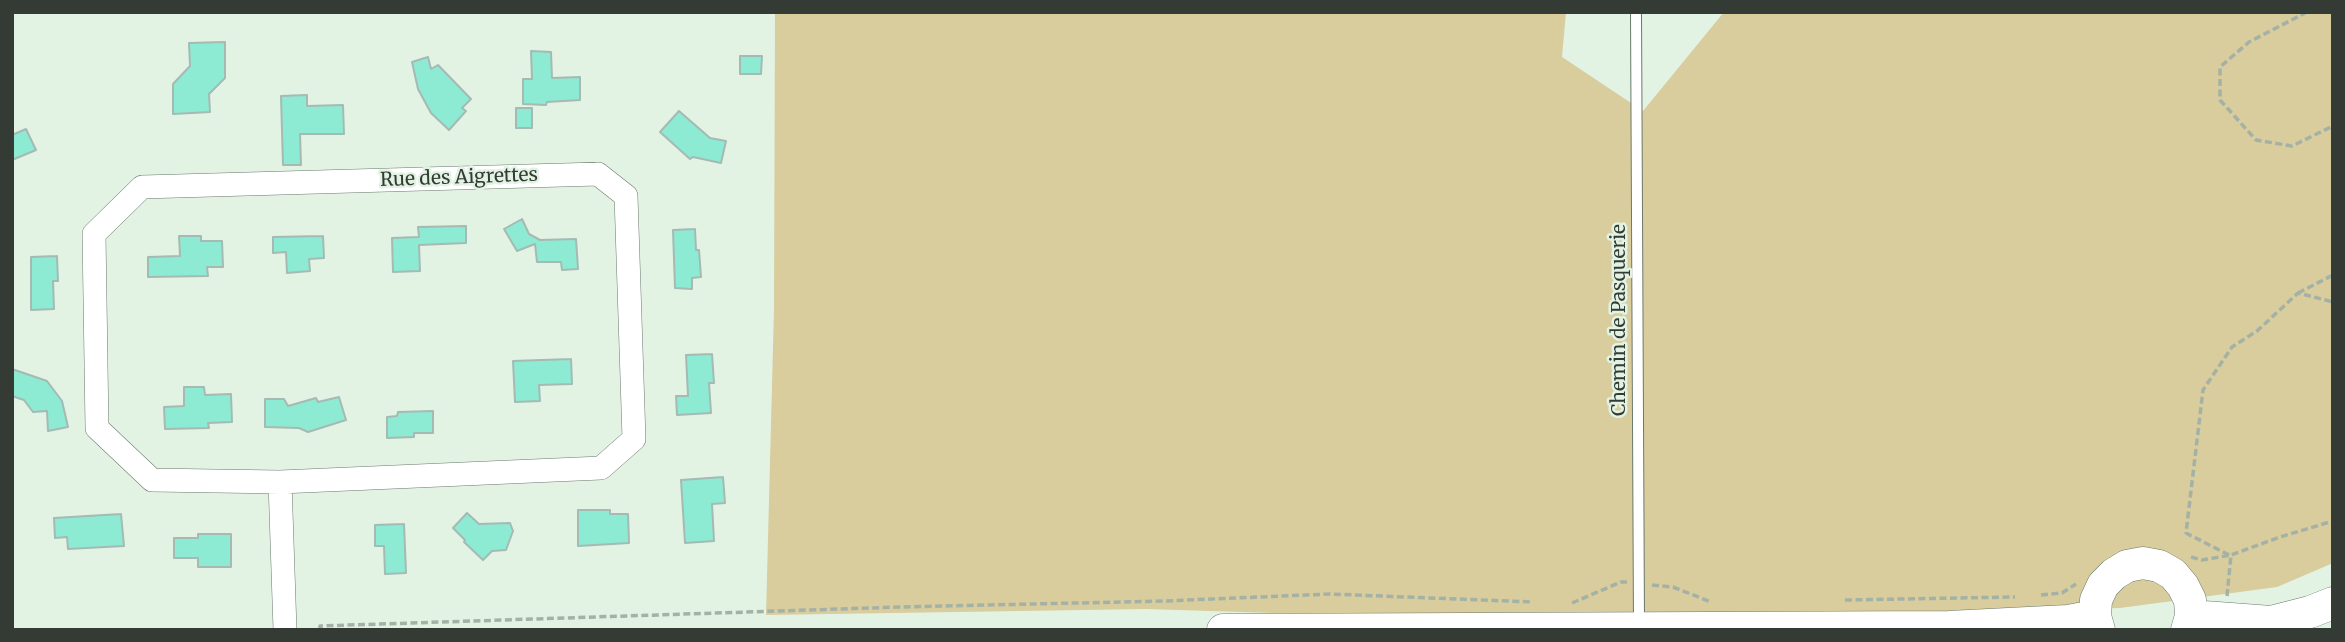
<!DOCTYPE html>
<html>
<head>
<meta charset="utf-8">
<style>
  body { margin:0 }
  #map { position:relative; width:2345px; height:642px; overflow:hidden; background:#e2f3e4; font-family:Merriweather,serif }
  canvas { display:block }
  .frame { position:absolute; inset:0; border:14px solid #343b35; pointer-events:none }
</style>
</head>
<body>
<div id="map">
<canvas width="2345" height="642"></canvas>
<div class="frame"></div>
</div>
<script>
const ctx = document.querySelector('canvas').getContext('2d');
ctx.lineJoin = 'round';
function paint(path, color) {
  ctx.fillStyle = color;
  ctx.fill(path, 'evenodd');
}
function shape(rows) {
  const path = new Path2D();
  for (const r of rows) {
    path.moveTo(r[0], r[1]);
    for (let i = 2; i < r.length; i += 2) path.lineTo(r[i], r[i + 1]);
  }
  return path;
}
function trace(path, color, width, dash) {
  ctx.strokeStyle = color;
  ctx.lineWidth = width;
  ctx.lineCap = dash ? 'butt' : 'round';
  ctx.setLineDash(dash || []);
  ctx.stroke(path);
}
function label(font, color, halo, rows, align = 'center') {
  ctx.font = font + ' Merriweather,serif';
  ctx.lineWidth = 5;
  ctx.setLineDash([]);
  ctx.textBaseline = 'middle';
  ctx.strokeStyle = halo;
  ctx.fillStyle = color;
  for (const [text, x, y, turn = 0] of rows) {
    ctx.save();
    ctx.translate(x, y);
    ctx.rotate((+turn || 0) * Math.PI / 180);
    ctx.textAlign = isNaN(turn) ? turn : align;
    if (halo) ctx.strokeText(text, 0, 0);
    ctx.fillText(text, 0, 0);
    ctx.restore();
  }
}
paint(shape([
  [775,12,1566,12,1562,57,1643,111,1724,12,2333,12,2333,563,2277,587,2120,608,1594,623,1146,609,766,615,774,309]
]), '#d9cc9d');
const building = shape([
  [225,42,225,78,209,94,210,112,173,114,173,84,190,66,189,43,225,42],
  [531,51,551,52,552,78,580,77,580,100,547,102,546,105,523,104,523,79,532,79,531,51],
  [740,56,762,56,761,74,740,74,740,56],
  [428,57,431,69,438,65,471,99,462,108,466,111,449,130,431,113,418,89,412,62,428,57],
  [307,95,307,106,343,105,344,134,300,134,301,165,283,165,281,96,307,95],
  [516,108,532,108,532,128,516,128,516,108],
  [679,111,710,138,726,141,721,163,693,157,690,159,660,132,679,111],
  [26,129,36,150,12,160,12,135,26,129],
  [522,219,529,234,540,240,576,239,578,269,562,270,561,262,537,262,535,244,517,251,504,229,522,219],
  [466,226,466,243,419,245,420,271,393,272,392,238,419,237,418,227,466,226],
  [695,229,696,250,699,250,701,277,692,278,692,289,675,288,673,230,695,229],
  [179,236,201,236,201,241,222,241,223,267,207,267,208,276,148,277,148,257,180,256,179,236],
  [323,236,324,258,309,259,310,271,287,273,286,252,273,253,273,237,323,236],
  [57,256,58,281,53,281,54,309,31,310,31,257,57,256],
  [712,354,714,383,709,383,711,413,677,415,676,396,688,396,686,355,712,354],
  [571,359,572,384,539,385,540,401,515,402,513,361,571,359],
  [12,369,47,381,62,401,68,427,48,431,47,411,33,412,24,400,12,396,12,369],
  [184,387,204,387,205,395,231,394,232,422,208,423,209,428,165,429,164,407,184,406,184,387],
  [339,397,346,420,308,432,299,428,265,427,265,399,284,399,288,406,316,398,318,402,339,397],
  [433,411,433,433,414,433,414,437,387,438,387,417,397,416,398,412,433,411],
  [723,477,725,503,712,504,714,541,685,543,681,480,723,477],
  [578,510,610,510,610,514,628,514,629,543,578,546,578,510],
  [467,513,479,524,510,523,513,531,506,550,492,551,483,560,464,542,465,540,453,528,467,513],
  [121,514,124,546,68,549,67,537,55,538,54,518,121,514],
  [404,524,406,573,385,574,384,546,375,546,375,525,404,524],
  [198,534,231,534,231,567,198,567,198,558,174,558,174,538,198,538,198,534]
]);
paint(building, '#8eebd3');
trace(building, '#a4bab3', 2);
const lane = shape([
  [1636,12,1639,625]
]);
const street = shape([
  [598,174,626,196,634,439,601,468,280,482,152,480,97,428,94,234,142,187,598,174],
  [280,482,285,630]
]);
const secondary = shape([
  [2191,616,2271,622,2310,612,2333,603],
  [1223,630,1949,627,2068,621,2095,616],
  [2099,630,2095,616,2096,600,2103,585,2114,574,2127,566,2143,563,2159,566,2173,574,2183,586,2190,600,2191,616,2187,630]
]);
trace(lane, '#6a796c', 12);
trace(street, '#6a796c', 24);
trace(secondary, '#6a796c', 33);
trace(shape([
  [2307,12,2249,42,2220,67,2220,100,2256,140,2292,146,2333,126],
  [2298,293,2333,275],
  [2229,555,2186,533,2203,390,2232,347,2257,331,2298,293,2333,302],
  [2191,557,2202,560,2231,555],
  [1652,585,1673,587,1711,602],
  [2041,595,2062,593,2076,584],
  [2227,596,2231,555,2280,537,2333,521],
  [1845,600,2015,597],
  [1572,603,1621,582,1627,582],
  [320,630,320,626,900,607,1165,601,1330,594,1533,602]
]), '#a4b2a6', 3.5, [7, 3.5]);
trace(lane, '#fff', 10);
trace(street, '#fff', 23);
trace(secondary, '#fff', 32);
label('19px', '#343b35', '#e2f3e4', [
  ["Rue des Aigrettes",459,178,-2],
  ["Chemin de Pasquerie",1620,320,-90]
]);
</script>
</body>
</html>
